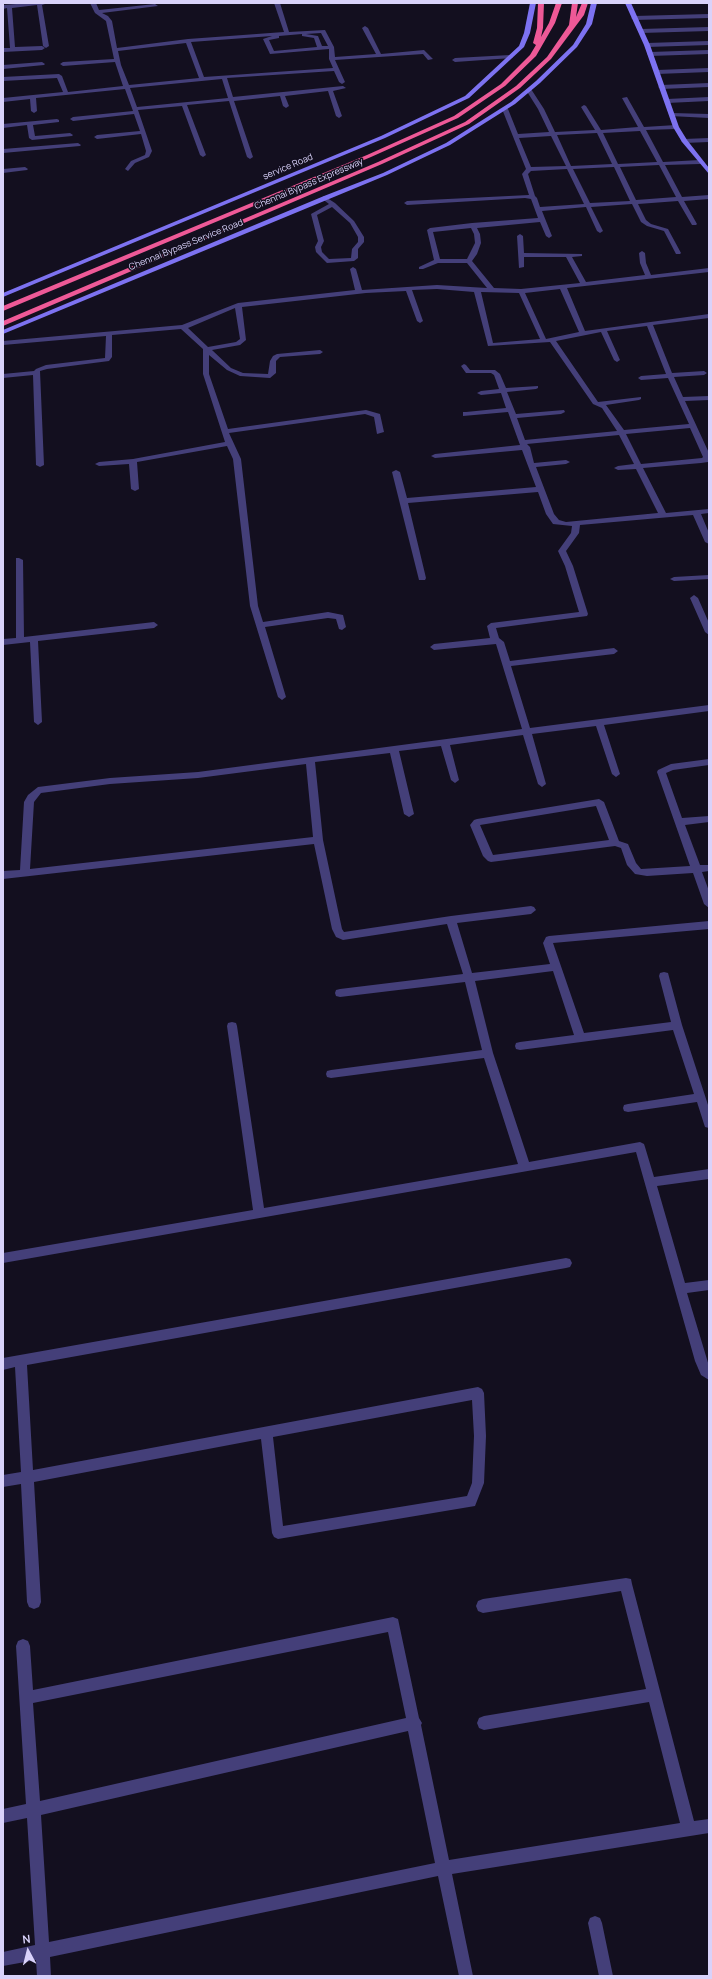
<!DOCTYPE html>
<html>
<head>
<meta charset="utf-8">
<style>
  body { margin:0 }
  #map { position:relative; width:712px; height:1979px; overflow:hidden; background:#130f1f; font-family:Manrope,sans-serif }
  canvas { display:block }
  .frame { position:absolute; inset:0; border:4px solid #d9d2fa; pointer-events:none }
  .north { position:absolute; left:8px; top:1931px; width:40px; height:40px; -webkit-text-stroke:3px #130f1f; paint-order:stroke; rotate:353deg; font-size:11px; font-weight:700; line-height:16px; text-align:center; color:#d9d2fa }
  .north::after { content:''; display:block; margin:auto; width:14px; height:18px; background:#d9d2fa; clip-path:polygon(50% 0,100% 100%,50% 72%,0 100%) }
</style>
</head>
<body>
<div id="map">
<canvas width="712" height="1979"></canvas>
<div class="frame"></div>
<div class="north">N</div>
</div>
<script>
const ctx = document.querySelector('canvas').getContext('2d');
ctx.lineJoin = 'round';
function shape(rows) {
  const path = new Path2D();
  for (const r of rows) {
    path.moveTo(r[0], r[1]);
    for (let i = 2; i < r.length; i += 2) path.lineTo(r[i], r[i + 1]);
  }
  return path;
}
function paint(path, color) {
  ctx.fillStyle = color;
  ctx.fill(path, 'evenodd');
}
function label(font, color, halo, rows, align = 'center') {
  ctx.font = font + ' Manrope,sans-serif';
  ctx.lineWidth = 3;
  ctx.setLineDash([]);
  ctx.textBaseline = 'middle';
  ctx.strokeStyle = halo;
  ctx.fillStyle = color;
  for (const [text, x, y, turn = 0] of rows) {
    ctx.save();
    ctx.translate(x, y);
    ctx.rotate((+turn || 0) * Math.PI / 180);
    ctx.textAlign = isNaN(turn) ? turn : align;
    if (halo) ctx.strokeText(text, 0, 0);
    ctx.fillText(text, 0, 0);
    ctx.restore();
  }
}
paint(shape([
  [29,3,48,3,42,5,49,46,46,48,43,46,37,5,12,8,15,47,42,46,45,48,42,50,3,52,3,48,10,48,7,8,3,9,3,5,29,3],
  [90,3,96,3,99,10,155,4,158,6,102,13,108,16,112,21,117,48,188,39,284,32,274,3,280,3,289,32,325,30,334,47,335,57,376,54,362,28,365,26,368,28,381,54,424,50,433,59,428,60,423,54,335,60,345,82,342,84,339,82,334,71,227,78,233,97,343,86,346,88,333,91,342,116,339,118,336,116,328,91,285,96,289,106,286,108,283,106,280,96,234,101,253,157,250,159,247,157,229,101,187,105,206,155,203,157,200,155,182,106,138,110,152,151,149,157,135,163,128,171,125,169,131,161,145,155,146,151,141,134,97,139,94,137,97,135,140,131,134,114,73,121,70,119,73,117,133,111,125,89,36,98,37,111,34,113,31,111,30,99,3,102,3,98,63,92,57,78,3,81,3,77,59,74,62,76,68,92,123,86,115,62,63,66,60,64,63,62,114,59,106,21,95,13,90,3],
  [321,33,328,46,322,46,318,36,306,34,321,33],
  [302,34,302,36,314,38,317,47,274,51,269,40,279,38,279,36,302,34],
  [272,36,263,39,270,54,329,49,329,59,333,68,204,77,191,42,272,36],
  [186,43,199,78,129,85,121,65,118,51,186,43],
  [222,79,228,98,137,107,130,88,222,79],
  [709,14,709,18,634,20,631,18,634,16,709,14],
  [709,27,709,31,641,33,638,31,641,29,709,27],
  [709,41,709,45,647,47,644,45,647,43,709,41],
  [709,50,709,54,650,56,647,54,650,52,709,50],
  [510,55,513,57,512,58,455,62,452,60,455,58,510,55],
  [42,62,45,64,44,65,3,69,3,65,42,62],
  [709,68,709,72,657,74,654,72,657,70,709,68],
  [709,83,709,87,661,89,658,87,661,85,709,83],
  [529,88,531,89,544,109,555,132,595,130,581,107,584,105,586,106,601,130,638,127,622,98,627,97,644,127,676,125,679,127,676,129,646,130,663,162,700,160,703,162,700,164,665,165,682,197,709,195,709,199,684,201,697,224,696,225,692,225,678,201,638,204,646,220,651,224,668,229,681,253,680,254,676,254,664,231,647,226,641,222,632,204,591,207,603,231,600,233,597,231,586,207,542,211,552,236,549,238,546,236,540,222,477,228,480,234,481,243,477,254,472,261,494,288,521,289,580,283,566,257,524,257,524,267,519,268,517,236,520,234,523,236,524,253,582,254,582,256,572,257,586,282,645,275,640,263,639,253,642,251,645,253,646,263,651,275,709,268,709,272,567,288,585,331,709,314,709,318,653,325,672,373,704,371,707,373,704,375,674,377,683,397,709,396,709,400,685,401,709,453,709,460,708,462,701,463,643,468,666,513,709,509,709,513,701,514,709,533,709,544,705,542,693,515,580,525,579,533,566,551,573,566,588,614,587,616,496,628,499,638,504,642,510,661,614,648,618,651,614,654,511,666,530,728,709,705,709,711,604,725,620,774,616,777,612,774,596,726,532,734,546,784,542,787,538,784,523,735,450,745,459,780,455,783,451,780,441,746,399,751,414,814,409,817,404,814,390,753,315,762,323,840,342,929,344,932,451,916,531,906,534,907,536,910,531,914,457,923,472,973,550,964,543,943,546,937,549,936,709,921,709,929,553,943,584,1033,671,1022,659,976,660,973,664,972,668,973,682,1025,709,1108,709,1128,705,1127,704,1124,697,1102,628,1112,624,1111,623,1108,624,1105,628,1104,694,1094,673,1030,520,1050,516,1049,515,1046,516,1043,520,1042,574,1035,553,971,475,981,493,1053,529,1162,640,1142,644,1144,645,1147,654,1177,709,1169,709,1179,657,1186,685,1283,709,1280,709,1290,687,1293,709,1366,709,1380,701,1375,695,1361,636,1152,3,1263,3,1253,253,1210,227,1026,228,1023,232,1022,236,1023,237,1026,264,1208,518,1164,484,1058,331,1078,327,1077,326,1074,327,1071,331,1070,482,1050,465,982,340,997,336,996,335,993,336,990,340,989,463,974,447,924,343,940,336,937,332,929,314,844,3,879,3,871,20,870,24,802,28,795,38,787,110,778,198,772,522,729,496,644,434,650,430,647,434,644,490,638,487,626,491,623,579,612,565,566,558,551,571,533,572,526,553,524,546,514,538,492,408,503,426,578,425,580,419,580,392,472,396,470,400,472,407,498,536,487,522,450,435,458,431,456,435,454,520,445,508,412,463,416,463,412,466,412,506,408,501,393,481,395,477,393,481,391,499,389,494,375,491,373,466,373,461,366,464,364,466,365,470,370,495,370,500,374,506,388,538,386,538,388,536,389,507,392,516,414,564,410,565,412,561,414,517,418,525,440,617,431,602,408,593,404,550,342,488,346,474,292,437,289,412,290,423,321,420,323,417,321,406,291,366,293,242,307,246,340,240,345,212,350,231,368,243,373,268,374,270,361,273,356,277,354,320,350,323,352,320,354,280,357,276,361,276,373,270,378,240,376,227,370,209,355,209,374,228,429,366,410,380,414,384,432,377,434,374,417,365,414,229,433,241,459,258,606,263,622,328,612,343,615,346,627,342,630,339,629,336,619,328,618,265,627,286,697,282,700,278,697,250,606,233,459,227,446,137,462,139,489,135,491,131,489,129,464,99,466,95,464,99,462,133,459,225,442,203,374,203,349,181,329,112,335,112,357,109,361,47,369,40,371,44,465,40,467,36,465,33,375,3,378,3,374,34,371,36,369,46,365,105,358,106,336,3,345,3,341,182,325,238,303,355,290,350,269,353,267,356,269,362,290,437,285,487,288,467,263,438,263,423,269,419,269,419,267,434,260,427,230,430,228,472,223,538,218,531,199,525,198,407,205,404,203,407,201,529,195,522,174,526,169,502,109,505,107,508,109,518,134,549,132,538,109,526,90,529,88],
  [640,131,657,162,618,164,603,133,640,131],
  [597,133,612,164,571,166,557,135,597,133],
  [551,136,566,166,531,167,519,138,551,136],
  [659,165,676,197,636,200,620,167,659,165],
  [614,167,630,201,590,203,573,169,614,167],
  [567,169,584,204,540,207,537,198,535,196,528,174,531,171,567,169],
  [471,228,474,234,475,243,467,259,440,259,433,232,471,228],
  [560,289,579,332,546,339,525,293,560,289],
  [481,292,519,293,540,339,493,343,481,292],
  [235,308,240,339,236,342,208,347,188,328,235,308],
  [647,326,666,374,641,376,638,378,641,380,668,378,689,424,624,430,606,405,639,400,641,399,641,397,598,402,556,341,601,332,614,360,617,362,620,360,607,331,647,326],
  [690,428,703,457,702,458,641,464,626,434,690,428],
  [619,435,634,464,618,466,614,468,618,470,636,469,658,513,566,522,559,520,554,514,536,467,566,464,570,462,566,460,534,463,530,447,527,444,619,435],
  [306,764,313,837,30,869,34,802,41,793,110,784,198,778,306,764],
  [709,97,709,101,667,103,664,101,667,99,709,97],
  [672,113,709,114,709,118,670,116,670,114,672,113],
  [57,119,59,120,59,122,33,125,35,136,70,133,73,135,72,136,32,140,29,138,27,125,3,128,3,124,57,119],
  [709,138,709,142,684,143,681,141,684,139,709,138],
  [78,143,81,145,80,146,3,153,3,149,78,143],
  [25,167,28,169,27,170,3,173,3,169,25,167],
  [324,196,335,203,354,221,364,237,364,242,358,249,358,258,354,261,327,263,316,252,315,247,318,241,311,214,329,204,321,198,324,196],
  [332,207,350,223,358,237,358,242,352,249,351,258,329,259,322,252,321,247,324,241,317,215,332,207],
  [16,558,19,558,23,560,24,637,154,622,158,625,154,628,38,641,42,722,38,725,34,722,30,642,3,645,3,639,16,638,16,558],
  [709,575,709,579,674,581,670,579,674,577,709,575],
  [694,595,698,598,709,623,709,635,705,632,690,598,694,595],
  [709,759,709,765,673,770,666,773,682,818,709,816,709,822,685,825,700,865,709,865,709,871,702,872,709,891,709,908,704,904,693,873,647,876,635,874,627,865,621,848,615,846,491,862,488,861,483,856,470,825,474,820,477,819,599,799,604,802,619,841,628,844,636,863,641,869,690,866,657,772,658,770,671,764,709,759],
  [596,806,609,840,493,855,480,825,596,806],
  [566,1258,570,1259,572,1263,570,1267,566,1268,27,1365,33,1470,478,1387,482,1389,484,1393,486,1436,484,1483,475,1506,278,1539,274,1537,272,1533,261,1439,34,1482,41,1602,39,1607,34,1609,29,1607,27,1602,21,1484,3,1487,3,1475,21,1472,15,1367,3,1370,3,1358,566,1258],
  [472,1400,474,1436,472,1483,467,1496,283,1526,273,1437,472,1400],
  [626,1578,631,1579,632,1584,694,1821,709,1819,709,1833,452,1874,473,1976,459,1976,438,1876,50,1957,51,1976,37,1976,36,1960,3,1966,3,1952,35,1945,27,1818,3,1823,3,1809,26,1804,16,1646,18,1641,23,1639,28,1641,30,1646,33,1690,393,1617,398,1619,419,1718,422,1723,421,1725,449,1860,680,1823,649,1702,484,1730,479,1728,477,1723,479,1718,484,1716,646,1689,621,1591,483,1613,478,1611,476,1606,478,1601,483,1599,626,1578],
  [388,1632,406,1718,40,1801,33,1703,388,1632],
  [408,1731,435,1863,49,1942,41,1815,408,1731],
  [595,1916,600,1918,602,1923,613,1976,599,1976,588,1923,590,1918,595,1916]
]), '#443f79');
paint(shape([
  [530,3,536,3,530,33,524,47,469,98,385,138,3,297,3,293,381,136,465,96,519,46,524,33,530,3],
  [591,3,597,3,592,24,577,47,540,83,515,104,450,145,387,175,3,334,3,330,324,196,383,173,446,143,511,102,536,81,573,45,586,24,591,3],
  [625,3,631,3,650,45,679,127,687,140,709,168,709,174,682,142,673,127,644,45,625,3]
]), '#7d72f1');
paint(shape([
  [538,3,544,3,543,28,541,37,549,23,556,3,562,3,555,23,536,56,505,86,458,118,371,157,3,311,3,306,367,155,454,116,501,84,530,55,536,45,533,43,537,28,538,3],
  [572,3,578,3,576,17,582,3,588,3,584,15,551,59,520,88,469,124,382,164,3,326,3,321,378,162,465,122,516,86,547,57,569,25,572,3]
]), '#ee5997');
label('9px', '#d9d2fa', '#130f1f', [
  ["service Road",288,167,-23],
  ["Chennai Bypass Expressway",309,184,-23],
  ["Chennai Bypass Service Road",186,245,-22]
]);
</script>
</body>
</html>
